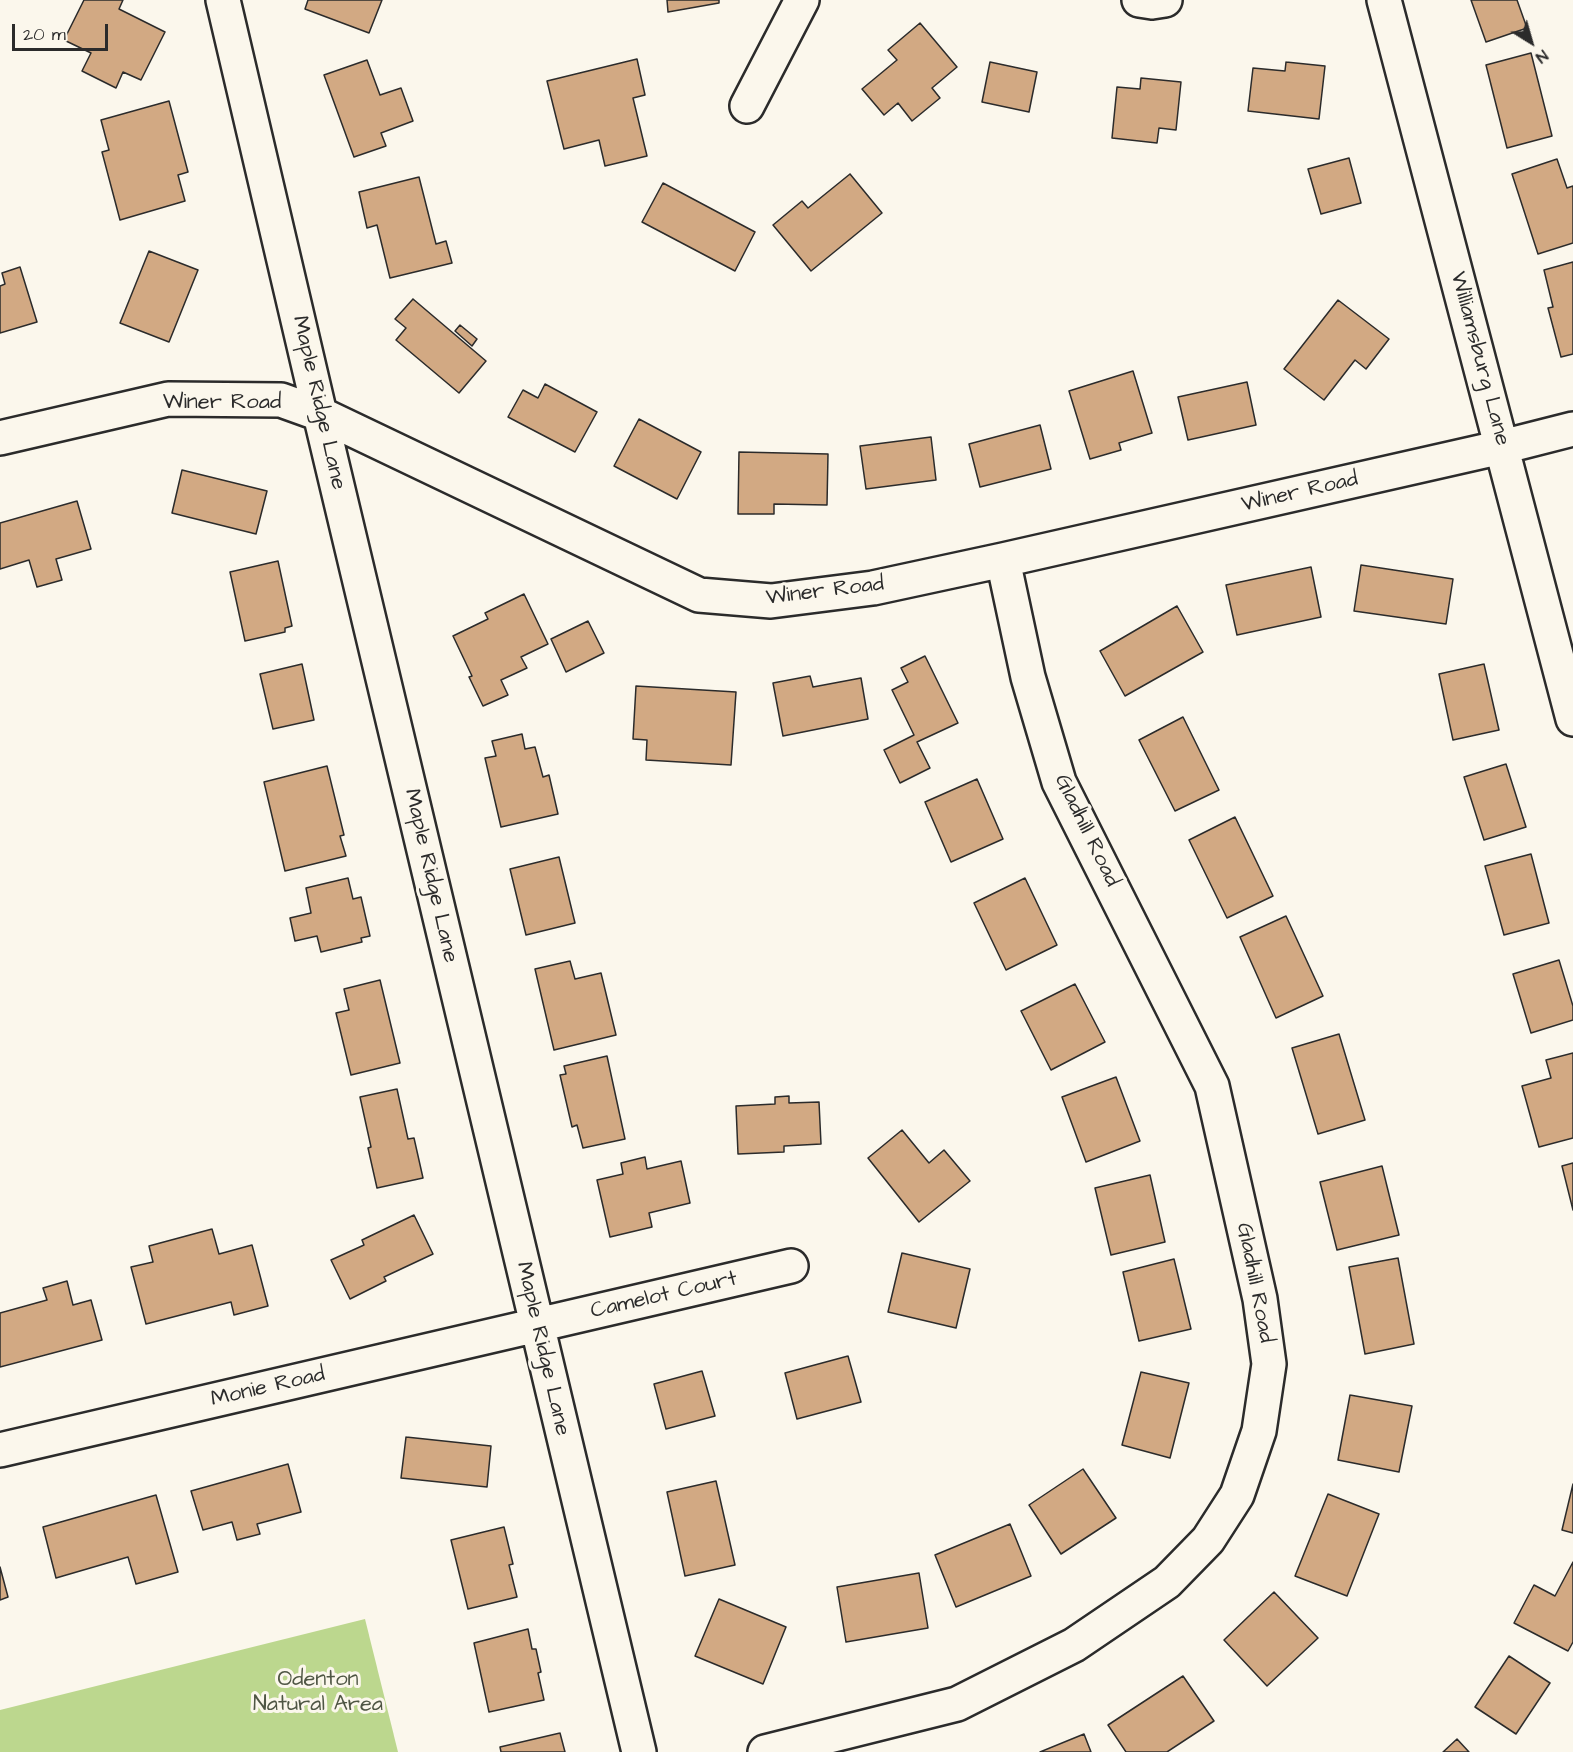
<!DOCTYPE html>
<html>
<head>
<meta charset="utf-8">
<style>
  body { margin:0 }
  #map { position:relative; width:1573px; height:1752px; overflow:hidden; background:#fbf7ec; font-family:"Architects Daughter",sans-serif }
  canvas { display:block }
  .north { position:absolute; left:1501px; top:12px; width:60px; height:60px; -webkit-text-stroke:4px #fbf7ec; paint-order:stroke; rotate:143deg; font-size:16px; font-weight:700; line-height:24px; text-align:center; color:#2b2b2b }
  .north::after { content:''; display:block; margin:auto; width:21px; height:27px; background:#2b2b2b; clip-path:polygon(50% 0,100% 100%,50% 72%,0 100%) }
  .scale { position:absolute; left:12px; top:24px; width:96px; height:27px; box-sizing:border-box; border:3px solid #2b2b2b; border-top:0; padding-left:8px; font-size:18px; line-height:21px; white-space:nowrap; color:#2b2b2b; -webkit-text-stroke:4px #fbf7ec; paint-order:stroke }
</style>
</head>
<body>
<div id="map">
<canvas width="1573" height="1752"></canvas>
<div class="north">N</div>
<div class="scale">20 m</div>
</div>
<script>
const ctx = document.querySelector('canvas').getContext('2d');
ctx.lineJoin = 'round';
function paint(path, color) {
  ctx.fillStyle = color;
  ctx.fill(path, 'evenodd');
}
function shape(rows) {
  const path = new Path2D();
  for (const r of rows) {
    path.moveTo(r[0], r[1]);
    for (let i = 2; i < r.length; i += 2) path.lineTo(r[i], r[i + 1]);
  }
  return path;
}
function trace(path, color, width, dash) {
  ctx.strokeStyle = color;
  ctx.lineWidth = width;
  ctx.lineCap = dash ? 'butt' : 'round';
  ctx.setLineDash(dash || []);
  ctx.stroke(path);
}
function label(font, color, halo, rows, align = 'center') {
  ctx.font = font + ' "Architects Daughter",sans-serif';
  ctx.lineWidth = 6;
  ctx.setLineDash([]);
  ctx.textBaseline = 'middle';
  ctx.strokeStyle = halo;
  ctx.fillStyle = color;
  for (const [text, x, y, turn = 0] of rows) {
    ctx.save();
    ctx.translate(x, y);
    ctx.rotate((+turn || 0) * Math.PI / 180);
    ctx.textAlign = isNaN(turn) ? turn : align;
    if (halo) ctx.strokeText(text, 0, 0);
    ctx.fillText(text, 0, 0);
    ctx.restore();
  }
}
paint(shape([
  [365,1619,398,1752,0,1752,0,1710]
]), '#bcd78e');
const building = shape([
  [84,0,123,0,119,9,165,32,141,80,123,72,116,88,82,71,91,53,64,40,84,0],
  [308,0,382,0,369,33,305,9,308,0],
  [667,0,719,0,719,3,668,12,667,0],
  [1471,0,1517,0,1527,28,1486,42,1471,0],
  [920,23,957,67,932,88,940,98,912,121,898,103,884,115,862,89,897,60,888,50,920,23],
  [1531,53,1552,136,1507,148,1486,65,1531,53],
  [637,59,645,95,633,98,647,156,605,166,599,140,564,149,547,81,637,59],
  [367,60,380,95,401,88,413,121,381,133,386,146,354,157,324,75,367,60],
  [990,62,1037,72,1029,112,982,102,990,62],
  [1286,62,1325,66,1319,119,1248,111,1253,68,1285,71,1286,62],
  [1141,78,1181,82,1176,130,1159,128,1157,143,1112,138,1117,87,1140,89,1141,78],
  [169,101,188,172,178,175,185,201,120,220,102,152,109,150,101,120,169,101],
  [1349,158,1361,203,1321,214,1308,169,1349,158],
  [1557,159,1567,188,1573,186,1573,243,1538,254,1512,174,1557,159],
  [850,174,882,213,811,271,773,225,802,201,808,208,850,174],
  [419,177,436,244,446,241,452,263,390,278,377,225,367,228,359,192,419,177],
  [663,183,755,232,735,271,642,222,663,183],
  [149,251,198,270,169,342,120,323,149,251],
  [1573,262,1573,354,1561,357,1548,308,1553,307,1544,270,1573,262],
  [20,267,37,322,0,333,0,286,5,284,2,273,20,267],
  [413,299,486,361,459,393,396,340,406,328,395,319,413,299],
  [1338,300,1389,339,1366,369,1355,360,1324,400,1284,369,1338,300],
  [460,325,477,339,472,346,455,331,460,325],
  [1133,371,1152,433,1119,443,1121,450,1090,459,1069,391,1133,371],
  [1247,382,1256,425,1188,440,1178,397,1247,382],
  [545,384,597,412,575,452,508,417,523,390,538,398,545,384],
  [639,419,701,452,677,499,614,466,639,419],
  [1040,425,1051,469,980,487,969,444,1040,425],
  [931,437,936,480,866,489,860,446,931,437],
  [739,452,828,454,827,505,774,504,774,514,738,514,739,452],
  [182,470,267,491,256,534,172,513,182,470],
  [77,501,91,549,56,559,62,580,37,587,29,560,0,569,0,523,77,501],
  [278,561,292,626,285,628,285,632,245,641,230,572,278,561],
  [1361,565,1453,579,1446,624,1354,611,1361,565],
  [1311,567,1321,617,1237,635,1226,585,1311,567],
  [524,594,548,644,521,657,527,668,501,680,508,695,483,706,469,677,472,676,453,636,488,619,485,613,524,594],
  [1177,606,1203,652,1125,696,1100,651,1177,606],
  [588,621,604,653,566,672,551,639,588,621],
  [925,656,958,723,917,742,930,768,900,783,884,750,914,735,892,690,908,682,901,668,925,656],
  [302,664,314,720,273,729,260,674,302,664],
  [1484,664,1499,730,1453,740,1439,674,1484,664],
  [810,676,813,687,861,678,868,719,783,736,773,683,810,676],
  [636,686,736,692,731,765,646,760,647,740,633,739,636,686],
  [1183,717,1219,790,1175,811,1139,740,1183,717],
  [522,734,525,749,535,747,543,777,549,775,558,814,501,827,485,758,496,756,492,741,522,734],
  [1506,764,1526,827,1484,840,1464,777,1506,764],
  [327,766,344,835,340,836,346,856,285,871,264,782,327,766],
  [977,779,1003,839,951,862,925,802,977,779],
  [1235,817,1273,896,1227,918,1189,840,1235,817],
  [1531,854,1549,923,1504,935,1485,866,1531,854],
  [559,857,575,923,526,935,510,869,559,857],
  [348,878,353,899,361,897,370,936,361,938,362,942,321,952,317,936,295,941,290,918,311,913,306,888,348,878],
  [1025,878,1057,945,1006,970,974,903,1025,878],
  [1286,916,1323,996,1276,1018,1240,937,1286,916],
  [1559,960,1573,1006,1573,1020,1531,1033,1513,974,1559,960],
  [570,961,575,979,601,973,616,1035,554,1050,535,969,570,961],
  [380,980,400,1063,351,1075,336,1013,349,1010,344,989,380,980],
  [1075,984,1105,1042,1051,1070,1021,1011,1075,984],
  [1339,1034,1365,1120,1318,1134,1292,1048,1339,1034],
  [1573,1053,1573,1138,1539,1147,1522,1086,1551,1078,1546,1060,1573,1053],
  [607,1056,625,1139,583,1148,577,1125,572,1127,560,1075,566,1074,564,1066,607,1056],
  [1116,1077,1140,1141,1086,1162,1062,1097,1116,1077],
  [397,1089,408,1139,414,1138,423,1178,377,1188,368,1148,371,1147,360,1097,397,1089],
  [789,1096,789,1103,819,1102,821,1144,784,1146,784,1152,738,1154,736,1106,775,1104,775,1097,789,1096],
  [902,1130,929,1163,944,1150,970,1181,919,1222,868,1158,902,1130],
  [645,1157,647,1169,681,1161,690,1203,649,1213,652,1227,610,1237,597,1180,623,1174,621,1163,645,1157],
  [1573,1163,1573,1210,1562,1166,1573,1163],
  [1382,1166,1399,1235,1337,1250,1320,1182,1382,1166],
  [1150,1175,1165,1242,1111,1255,1095,1188,1150,1175],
  [414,1215,433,1254,384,1277,386,1281,350,1299,331,1260,364,1245,362,1240,414,1215],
  [212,1229,219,1254,252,1245,268,1306,234,1315,231,1302,146,1324,131,1267,153,1262,149,1246,212,1229],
  [902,1253,970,1269,956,1328,888,1312,902,1253],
  [1398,1258,1414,1344,1365,1354,1349,1267,1398,1258],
  [1174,1259,1191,1329,1139,1341,1123,1272,1174,1259],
  [67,1281,73,1305,91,1300,102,1340,0,1367,0,1313,47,1300,43,1288,67,1281],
  [848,1356,861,1402,797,1419,785,1373,848,1356],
  [702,1371,715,1416,666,1429,654,1384,702,1371],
  [1141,1372,1189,1383,1170,1458,1122,1445,1141,1372],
  [1350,1395,1412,1406,1399,1472,1338,1460,1350,1395],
  [406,1437,491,1446,487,1487,401,1478,406,1437],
  [288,1464,301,1512,257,1524,260,1534,237,1540,232,1522,203,1530,191,1491,288,1464],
  [1083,1469,1116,1518,1061,1554,1029,1505,1083,1469],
  [716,1481,735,1565,685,1576,667,1492,716,1481],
  [1573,1484,1573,1533,1562,1530,1573,1484],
  [1328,1494,1379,1514,1347,1596,1295,1576,1328,1494],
  [156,1495,178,1572,136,1584,128,1557,56,1578,43,1527,156,1495],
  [1010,1524,1031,1576,956,1607,935,1555,1010,1524],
  [504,1527,513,1564,509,1565,517,1597,468,1609,451,1540,504,1527],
  [1573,1562,1573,1642,1568,1651,1514,1623,1534,1585,1555,1596,1573,1562],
  [0,1567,8,1597,0,1600,0,1567],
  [919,1573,928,1628,846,1642,837,1587,919,1573],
  [1274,1592,1318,1638,1267,1686,1224,1640,1274,1592],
  [719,1599,786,1627,763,1684,695,1656,719,1599],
  [528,1629,532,1649,536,1649,541,1672,538,1673,544,1700,489,1712,474,1643,528,1629],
  [1509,1656,1550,1683,1516,1734,1475,1707,1509,1656],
  [1183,1676,1214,1721,1167,1752,1126,1752,1108,1725,1183,1676],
  [560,1733,565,1752,501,1752,500,1747,560,1733],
  [1084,1734,1091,1752,1040,1752,1084,1734],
  [1457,1739,1469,1752,1443,1752,1457,1739]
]);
paint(building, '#d2a983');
trace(building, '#2b2b2b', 1.5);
const minor = shape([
  [223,0,320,414,639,1752],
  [1139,0,1152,2,1165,0],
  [1384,0,1573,719],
  [747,106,802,0],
  [0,438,168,399,281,400,320,414,699,595,771,601,873,588,1003,560,1502,447,1573,429],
  [0,1450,791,1266],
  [765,1752,957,1704,1074,1645,1167,1582,1208,1540,1237,1495,1259,1431,1269,1364,1260,1299,1212,1086,1059,782,1028,677,1003,560]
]);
trace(minor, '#2b2b2b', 38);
trace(minor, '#fbf7ec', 33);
label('22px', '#2b2b2b', '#fbf7ec', [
  ["Williamsburg Lane",1479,359,75],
  ["Winer Road",222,403],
  ["Maple Ridge Lane",318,403,77],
  ["Winer Road",1300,493,-13],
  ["Winer Road",825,592,-7],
  ["Gladhill Road",1086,831,64],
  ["Maple Ridge Lane",430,876,77],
  ["Gladhill Road",1254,1283,79],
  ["Camelot Court",664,1296,-13],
  ["Maple Ridge Lane",542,1349,77],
  ["Monie Road",268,1388,-13]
]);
label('22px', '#4f5644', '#fbf7ec', [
  ["Odenton",318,1680],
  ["Natural Area",318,1705]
]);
</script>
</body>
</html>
